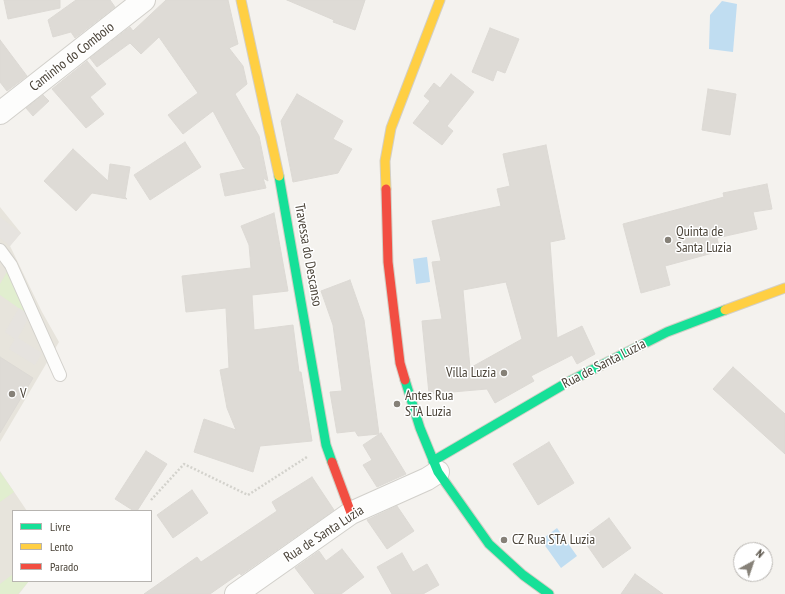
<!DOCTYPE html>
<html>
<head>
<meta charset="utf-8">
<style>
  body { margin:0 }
  #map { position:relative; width:785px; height:594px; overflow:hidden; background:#f4f2ee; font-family:"PT Sans Narrow",sans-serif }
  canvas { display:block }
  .legend { position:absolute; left:12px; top:510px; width:140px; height:72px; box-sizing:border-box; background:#fff; border:1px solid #b7b4b0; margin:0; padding:5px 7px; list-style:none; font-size:12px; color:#4b4439 }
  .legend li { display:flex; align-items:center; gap:8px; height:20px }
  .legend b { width:20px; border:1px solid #b7b4b0 }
  .north { position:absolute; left:733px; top:542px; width:40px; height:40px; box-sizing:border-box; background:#fff; border:1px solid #b7b4b0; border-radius:50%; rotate:40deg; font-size:11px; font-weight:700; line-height:16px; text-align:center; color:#4b4439 }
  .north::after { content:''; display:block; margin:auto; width:14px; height:18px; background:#868178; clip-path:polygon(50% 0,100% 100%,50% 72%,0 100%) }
</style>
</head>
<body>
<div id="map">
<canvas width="785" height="594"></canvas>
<ul class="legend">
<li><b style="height:5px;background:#16e098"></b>Livre</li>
<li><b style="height:5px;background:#ffcf43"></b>Lento</li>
<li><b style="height:5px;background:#f24e42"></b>Parado</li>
</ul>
<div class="north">N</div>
</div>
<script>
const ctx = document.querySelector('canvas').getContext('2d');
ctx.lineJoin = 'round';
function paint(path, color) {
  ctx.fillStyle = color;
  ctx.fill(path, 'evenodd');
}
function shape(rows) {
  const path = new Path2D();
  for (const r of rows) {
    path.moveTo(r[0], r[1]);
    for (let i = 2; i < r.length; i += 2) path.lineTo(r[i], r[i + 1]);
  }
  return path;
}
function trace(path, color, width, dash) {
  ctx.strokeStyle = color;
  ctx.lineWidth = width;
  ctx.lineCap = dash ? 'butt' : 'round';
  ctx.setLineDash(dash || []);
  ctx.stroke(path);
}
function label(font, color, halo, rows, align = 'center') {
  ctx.font = font + ' "PT Sans Narrow",sans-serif';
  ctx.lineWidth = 3;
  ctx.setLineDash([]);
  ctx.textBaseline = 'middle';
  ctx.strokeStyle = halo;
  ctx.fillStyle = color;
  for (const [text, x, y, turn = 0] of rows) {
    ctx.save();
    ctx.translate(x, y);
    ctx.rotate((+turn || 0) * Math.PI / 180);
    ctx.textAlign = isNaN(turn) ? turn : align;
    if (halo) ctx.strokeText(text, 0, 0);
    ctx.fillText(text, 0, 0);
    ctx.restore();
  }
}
paint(shape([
  [0,207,21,233,10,246,42,312,59,342,0,442],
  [0,471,27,511,13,511,13,581,29,581,19,594,0,594]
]), '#e7e4dc');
paint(shape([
  [8,270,30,316,0,295,0,284],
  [0,472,14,492,0,502],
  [13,574,13,581,29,581,18,594,0,594,0,584]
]), '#e1eecf');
paint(shape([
  [0,217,21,233,10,246,0,238],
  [19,308,30,315,18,338,42,353,35,365,9,349,15,339,5,332]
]), '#e6e3df');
paint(shape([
  [722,1,737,4,733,52,709,49,710,15],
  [427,257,430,282,416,284,413,259],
  [557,528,577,556,561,568,541,540]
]), '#c0ddf1');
const building = shape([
  [4,0,60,0,60,8,8,19,4,0],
  [76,0,110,0,115,7,75,38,71,32,53,37,48,20,76,0],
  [166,0,228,0,238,44,229,48,243,66,247,84,235,94,259,136,268,181,263,178,266,188,225,196,220,174,246,169,243,167,213,111,183,134,168,115,198,93,159,37,141,54,130,43,97,67,90,58,130,27,133,31,166,0],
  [287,0,365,0,355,30,333,22,334,20,287,0],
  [490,28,519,39,505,73,497,70,493,81,472,72,490,28],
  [0,40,27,76,7,91,0,82,0,40],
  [87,61,106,84,90,97,104,114,86,128,52,89,87,61],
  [451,74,474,92,447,126,453,131,442,145,413,123,430,101,424,96,434,83,440,88,451,74],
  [708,89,736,94,730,135,702,130,708,89],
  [297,94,343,121,333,139,352,149,338,173,293,182,281,121,297,94],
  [43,95,49,101,33,116,26,108,43,95],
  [185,142,201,167,150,200,134,175,185,142],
  [546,145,565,239,550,242,557,338,582,326,595,354,577,364,572,355,531,376,534,381,495,403,487,389,429,394,422,321,442,319,432,262,441,261,432,221,501,206,497,189,510,186,503,154,546,145],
  [506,282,522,339,470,368,463,290,506,282],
  [73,149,108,181,110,164,130,167,125,197,127,199,92,193,76,211,44,181,73,149],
  [767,184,772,209,753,212,757,229,717,238,720,251,665,266,670,285,641,293,623,224,724,197,723,193,767,184],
  [274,213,288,291,252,295,254,330,293,325,299,372,301,372,312,441,260,446,253,472,194,452,204,419,236,430,227,408,220,370,229,368,226,308,186,312,182,276,251,268,249,245,241,226,274,213],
  [350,280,364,320,379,434,358,436,355,431,337,433,330,392,342,391,333,325,321,291,350,280],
  [0,357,33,378,0,433,0,357],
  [733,367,785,414,785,454,713,389,733,367],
  [381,433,406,474,377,487,363,465,372,460,363,445,381,433],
  [549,442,574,483,538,505,513,464,549,442],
  [146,451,167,464,137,511,134,511,115,499,146,451],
  [312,477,334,510,241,575,240,573,210,594,144,594,197,557,201,562,277,511,272,502,312,477],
  [192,490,208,513,173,538,157,515,192,490],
  [397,506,414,531,387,549,367,520,397,506],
  [609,518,631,548,603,568,582,538,609,518],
  [342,549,364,577,341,594,315,594,295,568,319,551,326,561,342,549],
  [402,553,413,572,427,564,439,585,423,594,392,594,377,567,402,553],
  [635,574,663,594,621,594,635,574]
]);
paint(building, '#dedbd6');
trace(building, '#dcd9d4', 1);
const lane = shape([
  [0,250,11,265,60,375]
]);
const street = shape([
  [0,113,144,0],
  [236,594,351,513,427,479,438,472]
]);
const fast = shape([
  [279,176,326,445,332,462],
  [405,380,420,428,438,472,489,544,523,575,549,594],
  [433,461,568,382,667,332,725,310]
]);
const slow = shape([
  [241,0,279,176],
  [386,189,385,161,391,128,440,0],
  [725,310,785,288]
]);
const jam = shape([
  [386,189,388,262,400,363,405,380],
  [332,462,351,513]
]);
trace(lane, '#d2d0cb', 14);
trace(street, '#d2d0cb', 24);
trace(fast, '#d3cfc5', 11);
trace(slow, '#d3cfc5', 11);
trace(jam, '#d3cfc5', 11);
trace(shape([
  [151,500,184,464,248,495,307,457]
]), '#d3d2cc', 2.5, [2, 2]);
trace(lane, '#fdfdfc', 12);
trace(street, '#fdfdfc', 22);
trace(fast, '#16e098', 9);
trace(slow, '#ffcf43', 9);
trace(jam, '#f24e42', 9);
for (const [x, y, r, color] of [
  [668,240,4,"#868178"],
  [504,373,4,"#868178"],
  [12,394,4,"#868178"],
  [397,404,4,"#868178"],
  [504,540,4,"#868178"]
]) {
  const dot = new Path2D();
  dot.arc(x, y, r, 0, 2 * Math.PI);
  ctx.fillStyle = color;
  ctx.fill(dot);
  trace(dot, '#fff', 1.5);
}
label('14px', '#4b4439', '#fff', [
  ["Caminho do Comboio",72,57,-38],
  ["Travessa do Descanso",308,255,80],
  ["Rua de Santa Luzia",604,364,-27],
  ["Rua de Santa Luzia",324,534,-33]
]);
label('14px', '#4b4439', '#fff', [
  ["Quinta de",676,232],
  ["Santa Luzia",676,248],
  ["Villa Luzia",496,373,"right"],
  ["V",20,394],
  ["Antes Rua",405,396],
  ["STA Luzia",405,412],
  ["CZ Rua STA Luzia",512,540]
], 'left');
</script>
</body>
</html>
